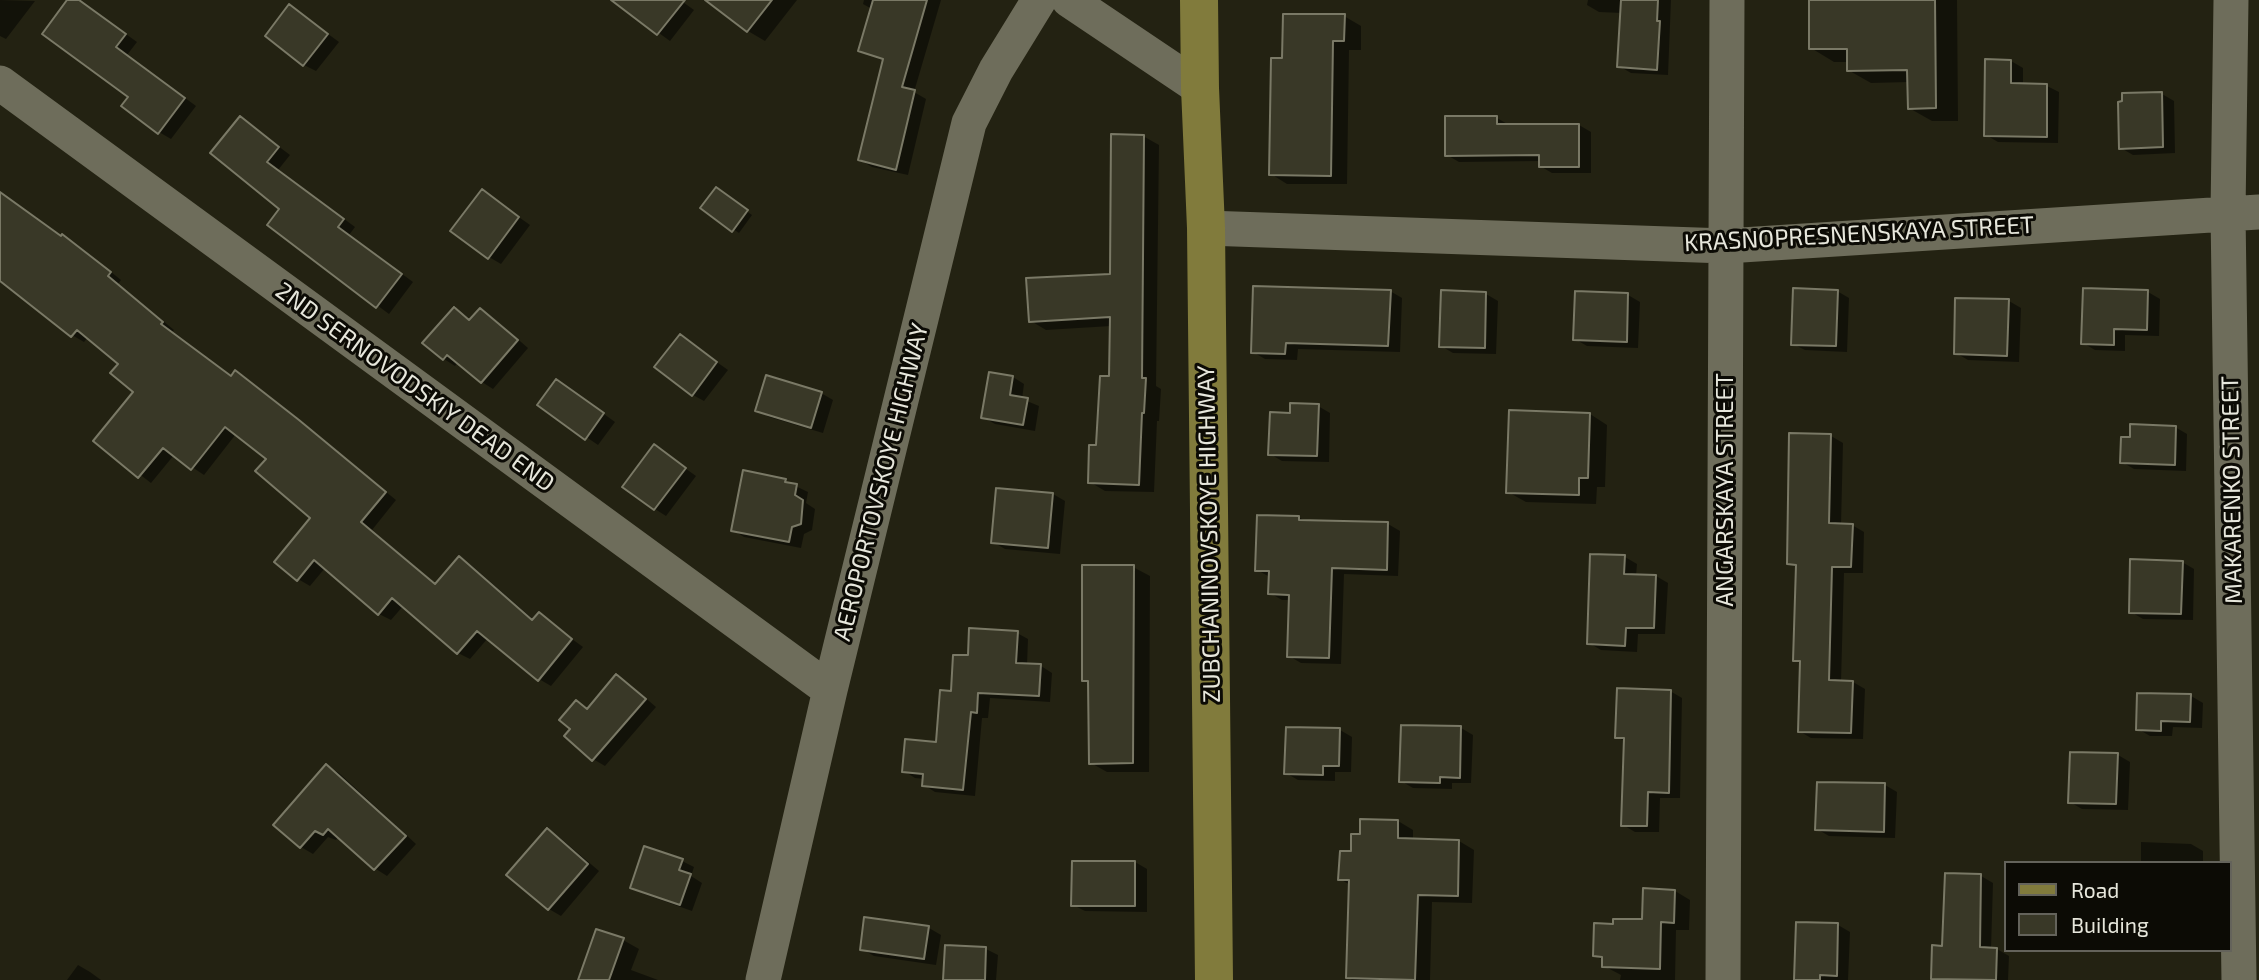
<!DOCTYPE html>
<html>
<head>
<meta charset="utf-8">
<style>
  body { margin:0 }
  #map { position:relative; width:2259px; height:980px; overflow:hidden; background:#232212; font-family:"Exo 2",sans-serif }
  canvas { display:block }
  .legend { position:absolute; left:2004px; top:861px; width:228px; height:91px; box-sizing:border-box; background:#0c0b05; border:2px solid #64635b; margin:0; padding:9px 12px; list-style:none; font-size:21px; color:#e7e7dc }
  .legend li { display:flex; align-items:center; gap:14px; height:35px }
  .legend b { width:35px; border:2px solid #64635b }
</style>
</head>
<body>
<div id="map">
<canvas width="2259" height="980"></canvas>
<ul class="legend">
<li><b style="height:9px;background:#817b3c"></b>Road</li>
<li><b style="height:19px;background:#393827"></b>Building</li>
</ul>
</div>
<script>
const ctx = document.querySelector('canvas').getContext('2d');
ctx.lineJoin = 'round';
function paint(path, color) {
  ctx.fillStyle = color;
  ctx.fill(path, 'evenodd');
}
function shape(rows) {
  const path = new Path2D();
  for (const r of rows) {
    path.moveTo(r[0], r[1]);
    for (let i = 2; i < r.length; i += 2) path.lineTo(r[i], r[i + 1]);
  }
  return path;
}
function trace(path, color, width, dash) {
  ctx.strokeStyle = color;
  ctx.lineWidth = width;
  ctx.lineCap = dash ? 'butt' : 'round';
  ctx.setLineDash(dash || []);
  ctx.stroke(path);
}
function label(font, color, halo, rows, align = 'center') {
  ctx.font = font + ' "Exo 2",sans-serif';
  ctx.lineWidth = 6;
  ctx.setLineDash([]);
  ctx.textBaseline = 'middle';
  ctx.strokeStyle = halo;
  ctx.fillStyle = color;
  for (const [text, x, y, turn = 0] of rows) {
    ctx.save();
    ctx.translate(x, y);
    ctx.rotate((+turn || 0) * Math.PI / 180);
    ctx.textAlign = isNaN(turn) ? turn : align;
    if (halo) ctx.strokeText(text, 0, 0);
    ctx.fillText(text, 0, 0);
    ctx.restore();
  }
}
paint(shape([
  [0,0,35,1,6,39,0,36],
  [70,0,78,0,84,4,137,42,127,55,196,106,171,139,159,132,130,97],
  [629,0,680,0,694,10,670,41,623,7],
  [708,0,797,0,765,41,748,31],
  [864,0,941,0,914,92,926,99,908,175,872,167,860,160,884,61,860,50,872,9,863,4],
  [1588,0,1671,0,1668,75,1631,73,1619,66,1622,13,1599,12,1587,5],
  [1811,0,1957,0,1958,121,1932,121,1909,108,1909,82,1871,83,1848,70,1848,62,1834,62,1811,48],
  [290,6,339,42,316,71,304,65],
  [1344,16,1361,26,1361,50,1349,50,1347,184,1287,184,1271,174,1284,60],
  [2011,61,2023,68,2023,85,2047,86,2059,92,2058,143,1998,142,1986,135],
  [2162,94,2174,101,2175,153,2133,155,2121,148],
  [241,118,290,155,278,170,355,227,349,235,413,282,389,314,269,225,282,209],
  [1497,118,1509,125,1579,125,1591,132,1591,173,1552,173,1540,166,1540,161,1459,162,1447,155],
  [1143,136,1159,145,1156,386,1161,389,1159,421,1157,421,1154,492,1105,491,1090,482,1111,378,1111,326,1046,330,1031,321,1112,275],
  [482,191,530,225,501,264,489,257],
  [0,192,62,238,75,243,121,280,118,284,174,330,172,332,232,377,236,373,248,380,396,500,372,530,437,585,460,559,471,565,534,620,539,615,583,647,551,686,539,679,488,638,470,659,458,653,404,605,391,620,379,614,325,568,310,586,298,579,313,517,268,459,236,434,204,475,174,455,151,483,95,440,135,392,120,364,88,337,84,342,72,335,0,248],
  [721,193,752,215,739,233,702,208],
  [1390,291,1402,298,1400,352,1298,349,1297,360,1265,359,1253,352],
  [1837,291,1849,298,1847,352,1805,350,1793,344],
  [2148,292,2160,299,2159,336,2125,335,2125,351,2095,350,2083,343],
  [1576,293,1628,295,1640,302,1638,348,1587,346,1575,339],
  [1486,294,1498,301,1496,354,1453,353,1441,346],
  [2009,301,2021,308,2019,362,1968,360,1956,353],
  [454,309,471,321,480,310,492,317,528,348,493,389,482,382,458,362,455,366,444,359],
  [680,336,728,370,704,401,693,395],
  [1013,377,1024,384,1022,399,1039,406,1035,431,995,424,983,417],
  [568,388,615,422,598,445,540,405],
  [821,393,833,400,823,433,769,417,757,410],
  [1318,406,1330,413,1329,462,1282,461,1270,454,1292,415],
  [1590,414,1607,425,1605,487,1597,487,1596,504,1526,502,1508,492],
  [2175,427,2187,434,2186,471,2134,469,2122,462],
  [1790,435,1831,436,1843,443,1841,525,1852,525,1864,532,1863,573,1844,573,1841,682,1853,682,1865,689,1863,739,1811,738,1799,731,1801,664,1795,660,1798,568,1789,563],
  [654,446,696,476,666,516,655,509],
  [785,481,808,492,806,503,815,509,812,530,804,534,801,548,744,537,733,530],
  [1053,494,1065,501,1060,554,1005,549,993,542],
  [1299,517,1306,522,1388,524,1400,531,1398,576,1344,574,1341,664,1301,663,1289,656,1291,600,1282,600,1270,593,1270,577,1257,570],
  [1625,557,1637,564,1636,576,1656,576,1668,583,1665,634,1638,634,1637,652,1601,650,1589,643],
  [2182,562,2194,569,2193,620,2143,619,2131,612],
  [1133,567,1150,576,1149,772,1107,772,1091,763,1090,683,1084,680],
  [1017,633,1028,639,1027,665,1041,666,1052,673,1050,702,990,698,988,718,982,718,975,796,935,792,924,785,925,779,915,778,904,771,938,744,952,693,970,657],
  [617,676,628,683,656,707,605,766,593,759,566,736,572,729,577,702,589,709],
  [1670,691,1682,698,1680,798,1660,798,1659,832,1635,832,1623,825,1626,742,1617,737],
  [2191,696,2203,703,2202,728,2173,727,2172,736,2150,736,2138,729],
  [1461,728,1473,735,1471,783,1452,783,1452,789,1413,788,1401,781],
  [1340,730,1352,737,1351,772,1335,772,1335,781,1298,780,1286,773],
  [2118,755,2130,762,2128,810,2082,809,2070,802],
  [327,766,339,773,416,844,387,876,376,869,339,836,336,840,328,837,313,854,301,847],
  [1885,785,1897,792,1895,838,1829,836,1817,829],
  [1398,821,1413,830,1413,840,1459,841,1474,850,1472,903,1432,902,1430,980,1352,980,1348,977,1350,885,1340,879,1361,836],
  [547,830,559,837,599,871,561,916,549,909],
  [2141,842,2191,844,2203,851,2203,863,2141,863],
  [682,861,694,867,691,876,702,883,692,911,644,894,632,887],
  [1135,862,1147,869,1147,912,1085,911,1073,905],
  [1981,876,1993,883,1991,949,1997,949,2009,956,2008,980,1937,980,1933,978,1944,947],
  [1675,891,1690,900,1689,930,1676,930,1675,980,1620,980,1621,975,1604,966,1604,961,1594,955,1615,926,1644,921],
  [866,919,929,928,941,935,936,965,874,956,862,949],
  [1838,925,1850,932,1848,980,1796,980],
  [623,940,639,949,631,970,658,980,591,980],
  [986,949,998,955,996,980,944,980],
  [78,965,90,972,101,980,67,980]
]), '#0007');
const building = shape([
  [67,0,79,0,126,34,116,47,185,98,158,134,121,106,128,97,42,34,67,0],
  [611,0,685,0,657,35,611,0],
  [705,0,772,0,747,32,705,0],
  [873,0,927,0,902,87,915,90,896,170,858,160,883,59,858,51,873,0],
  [1621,0,1658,0,1657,21,1660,21,1657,70,1617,67,1621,0],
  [1809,0,1935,0,1936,108,1908,109,1907,70,1847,71,1847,49,1809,49,1809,0],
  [289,4,328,34,303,66,265,36,289,4],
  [1283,14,1345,14,1344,41,1333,41,1331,176,1269,175,1271,58,1282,58,1283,14],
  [1985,59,2011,60,2011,83,2047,84,2047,137,1984,136,1985,59],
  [2162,92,2163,147,2119,149,2118,102,2122,101,2122,93,2162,92],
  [240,116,279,147,267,162,344,219,338,227,402,274,376,308,267,225,279,209,210,153,240,116],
  [1445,116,1497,116,1497,124,1579,124,1579,167,1539,167,1539,155,1445,156,1445,116],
  [1111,134,1144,135,1142,378,1146,378,1144,413,1142,413,1139,485,1088,483,1089,445,1096,445,1100,376,1109,376,1110,317,1029,322,1026,278,1110,274,1111,134],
  [716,187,748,210,732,232,700,208,716,187],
  [482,189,519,217,488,259,450,231,482,189],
  [0,192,61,236,62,234,111,272,108,276,163,322,161,324,231,376,235,370,299,420,386,492,361,522,435,584,459,556,532,620,539,612,572,639,538,681,477,631,457,654,392,598,378,615,314,560,297,581,274,562,310,518,255,471,266,459,225,427,191,470,163,448,138,478,93,441,133,392,110,373,118,364,77,330,71,337,0,281,0,192],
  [1253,286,1391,290,1388,346,1286,343,1285,354,1251,353,1253,286],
  [1793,288,1838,290,1836,346,1791,345,1793,288],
  [2083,288,2148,290,2147,330,2114,329,2114,345,2081,344,2083,288],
  [1441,290,1486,292,1485,348,1439,347,1441,290],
  [1575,291,1628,293,1627,342,1573,340,1575,291],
  [1955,298,2009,299,2007,356,1954,354,1955,298],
  [454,307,469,320,480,308,518,340,481,383,447,355,443,360,422,343,454,307],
  [680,334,717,362,692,396,654,367,680,334],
  [989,372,1013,376,1010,395,1028,398,1023,425,981,418,989,372],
  [766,375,822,392,811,428,755,411,766,375],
  [556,379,604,413,585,440,537,405,556,379],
  [1290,403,1319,404,1317,456,1268,455,1270,412,1290,413,1290,403],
  [1509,410,1590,413,1588,478,1579,478,1579,495,1506,493,1509,410],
  [2130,424,2176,426,2175,465,2120,463,2121,437,2130,437,2130,424],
  [1789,433,1831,434,1829,523,1853,524,1851,567,1832,567,1829,680,1853,681,1851,733,1798,732,1800,661,1793,661,1796,565,1787,564,1789,433],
  [654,444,686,468,654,510,622,487,654,444],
  [743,470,786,479,785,482,797,484,795,495,803,500,801,524,792,527,789,542,731,531,743,470],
  [996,488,1053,493,1048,548,991,543,996,488],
  [1257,515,1299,516,1299,520,1388,522,1387,570,1332,568,1329,658,1287,657,1289,595,1268,594,1269,571,1255,571,1257,515],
  [1590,554,1625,555,1624,574,1656,575,1654,628,1626,628,1625,646,1587,644,1590,554],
  [2130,559,2183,561,2181,614,2129,613,2130,559],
  [1082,565,1134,565,1133,763,1089,764,1088,681,1082,681,1082,565],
  [969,628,1018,631,1016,663,1041,664,1039,696,978,693,977,713,971,712,963,790,922,786,923,774,902,772,905,739,936,742,940,690,951,691,953,655,968,655,969,628],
  [616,674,646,699,592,761,564,736,570,729,559,720,576,700,587,709,616,674],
  [1617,688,1671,690,1669,793,1648,792,1647,826,1621,826,1624,738,1615,738,1617,688],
  [2137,693,2191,694,2190,722,2161,721,2161,731,2136,730,2137,693],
  [1401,725,1461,726,1460,778,1440,777,1440,783,1399,782,1401,725],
  [1286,727,1340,728,1339,766,1323,766,1323,775,1284,774,1286,727],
  [2070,752,2118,753,2116,804,2068,803,2070,752],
  [326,764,406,836,374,870,328,829,323,835,315,831,300,848,273,825,326,764],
  [1817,782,1885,783,1884,832,1815,830,1817,782],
  [1360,819,1398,820,1398,838,1459,840,1458,896,1418,895,1415,980,1346,978,1349,880,1338,880,1340,851,1351,851,1351,834,1360,834,1360,819],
  [547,828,588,864,548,910,506,875,547,828],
  [644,846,683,859,679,870,691,874,680,905,630,888,644,846],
  [1072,861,1135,861,1135,906,1071,906,1072,861],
  [1945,873,1981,874,1980,947,1997,948,1996,980,1931,979,1932,945,1942,946,1945,873],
  [1643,888,1675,890,1674,923,1661,922,1660,969,1602,967,1602,957,1593,956,1594,923,1613,924,1613,919,1642,919,1643,888],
  [864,917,929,926,924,959,860,950,864,917],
  [1796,922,1838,923,1837,976,1820,975,1820,980,1794,980,1796,922],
  [596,929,624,938,609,980,578,980,596,929],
  [945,945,986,947,985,980,943,980,945,945]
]);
paint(building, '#393827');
trace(building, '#7a7966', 2);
trace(shape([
  [1069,0,1200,88],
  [2231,0,2228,213,2239,980],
  [0,83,830,690],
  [1206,228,1726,246,2259,212],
  [763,980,830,690,969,123,996,70,1039,0],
  [1723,980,1727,0]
]), '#6e6d5b', 35);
trace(shape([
  [1199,0,1200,88,1206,228,1214,980]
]), '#817b3c', 38);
label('24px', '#e7e7dc', '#0c0b05', [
  ["KRASNOPRESNENSKAYA STREET",1859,234,-3],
  ["2ND SERNOVODSKIY DEAD END",415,387,36],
  ["AEROPORTOVSKOYE HIGHWAY",881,482,-76],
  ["ANGARSKAYA STREET",1725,490,-90],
  ["MAKARENKO STREET",2232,490,-91],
  ["ZUBCHANINOVSKOYE HIGHWAY",1209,534,-91]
]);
</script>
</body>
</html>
